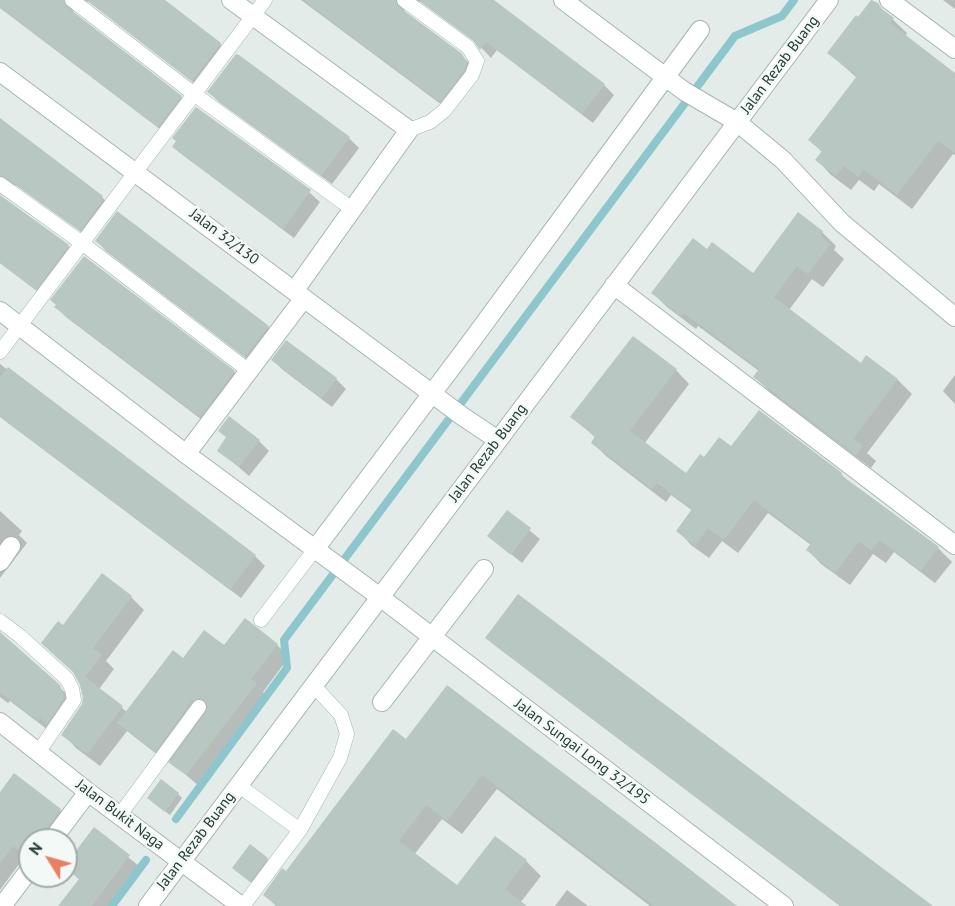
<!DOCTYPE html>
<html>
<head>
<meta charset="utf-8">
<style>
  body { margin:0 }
  #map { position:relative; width:955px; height:906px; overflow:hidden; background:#e3ece8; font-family:"PT Sans",sans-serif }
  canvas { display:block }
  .north { position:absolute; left:18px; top:828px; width:60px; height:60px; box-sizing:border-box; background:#f3f9f6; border:2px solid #a0ada9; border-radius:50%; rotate:307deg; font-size:16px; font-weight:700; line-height:24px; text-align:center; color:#243c35 }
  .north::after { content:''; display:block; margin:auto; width:21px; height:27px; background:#ea7f63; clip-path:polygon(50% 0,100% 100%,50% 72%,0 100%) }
</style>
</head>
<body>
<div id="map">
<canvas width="955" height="906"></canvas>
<div class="north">N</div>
</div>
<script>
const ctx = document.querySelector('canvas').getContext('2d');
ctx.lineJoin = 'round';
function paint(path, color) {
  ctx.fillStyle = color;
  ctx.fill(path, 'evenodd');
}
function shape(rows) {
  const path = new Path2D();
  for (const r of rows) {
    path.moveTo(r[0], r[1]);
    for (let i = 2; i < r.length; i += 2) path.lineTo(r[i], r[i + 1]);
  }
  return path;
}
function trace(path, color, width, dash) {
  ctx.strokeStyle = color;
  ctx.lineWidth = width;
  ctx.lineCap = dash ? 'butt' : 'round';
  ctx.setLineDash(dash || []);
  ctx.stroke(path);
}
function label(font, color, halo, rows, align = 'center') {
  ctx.font = font + ' "PT Sans",sans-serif';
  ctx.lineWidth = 5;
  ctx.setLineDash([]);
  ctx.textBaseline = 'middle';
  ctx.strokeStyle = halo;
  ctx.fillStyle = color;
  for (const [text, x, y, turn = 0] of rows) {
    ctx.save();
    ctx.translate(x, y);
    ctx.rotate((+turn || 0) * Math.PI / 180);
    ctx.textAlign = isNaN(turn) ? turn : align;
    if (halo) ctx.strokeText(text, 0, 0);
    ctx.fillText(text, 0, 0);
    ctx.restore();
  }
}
paint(shape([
  [0,0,162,0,220,44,230,54,203,90,89,2,80,1,74,5,73,14,181,97,190,107,169,136,0,8],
  [301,0,491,0,604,85,614,95,593,123,497,50,491,58,479,45,421,2,411,1,404,9,406,15,460,54,471,65,450,111],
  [872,0,907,33,905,37,955,77,955,155,953,154,912,209,879,184,874,191,859,180,851,190,831,175,817,160,823,153,810,140,857,78,829,53],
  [943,0,955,0,955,9],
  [209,92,349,138,359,148,332,184,219,102],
  [196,109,310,193,320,202,294,238,184,156,174,146],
  [0,120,102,197,111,207,91,239,17,186,11,184,3,188,0,195,2,198,68,246,78,256,46,298,0,263],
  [799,215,822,232,836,246,834,250,844,259,823,287,812,279,789,310,861,365,867,357,898,380,912,394,867,453,876,461,871,468,769,391,755,377,759,371,698,326,696,329,667,307,653,293,707,251,753,275],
  [97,241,268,327,278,337,256,366,106,251],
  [56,307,234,372,243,382,210,426,66,317],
  [273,360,336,379,346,389,332,407,283,370],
  [0,364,255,556,265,566,241,598,0,417],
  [676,370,689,384,644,444,686,475,704,459,731,448,841,474,852,485,938,548,952,562,935,583,894,552,886,563,873,554,850,585,821,564,808,550,811,545,768,513,738,553,722,541,709,558,691,545,678,531,693,511,671,495,666,502,606,456,593,443,596,438,572,417],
  [955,375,955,404,943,391],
  [259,441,269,451,249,476,219,450],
  [0,511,22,531,19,535,27,543,0,578],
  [507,512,540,539,522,563,489,536],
  [131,597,144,610,106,661,114,669,99,689,127,712,183,660,225,647,277,645,289,657,263,692,268,697,200,787,170,761,168,763,127,731,100,766,76,748,63,734,83,705,84,698,63,627],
  [0,634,69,696,48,730,10,701,8,703,0,697],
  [487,638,930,906,840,906,497,647],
  [448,687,735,906,650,906,497,789,462,834,442,819,414,855,458,887,495,838,526,861,541,876,520,903,525,906,276,906,265,895,406,741],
  [14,776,60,810,72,822,58,840,30,840,30,860,25,856,0,890,0,794],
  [178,794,182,798,170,815,153,802],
  [94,830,139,866,109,906,60,906,80,880,66,867],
  [267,859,277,869,260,890,234,868],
  [567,890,588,906,555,906]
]), '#0003');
trace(shape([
  [176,819,287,668,284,640,735,36,782,16,794,0],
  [112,906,146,860]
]), '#8ec6ce', 8);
paint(shape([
  [0,0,63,0,67,7,182,96,158,127,0,7],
  [87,0,165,0,221,43,192,81],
  [303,0,395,0,399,7,461,53,467,62,464,71,440,102],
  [419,0,494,0,605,84,582,114,486,42,480,50,473,40],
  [871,0,878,3,882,9,894,18,890,23,955,73,955,153,938,141,897,195,864,170,858,177,844,166,836,176,815,160,822,151,808,140,857,76,827,53,856,15,858,17],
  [236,54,239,55,350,137,321,176,207,92],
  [196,107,311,190,283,229,172,147,176,141,172,138],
  [0,118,103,196,100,198,103,200,80,231,5,177,0,175],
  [0,195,69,245,36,290,0,263],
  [117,211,269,326,245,357,95,241],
  [798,212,823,231,820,236,831,244,808,274,797,266,774,297,861,363,866,355,898,379,853,439,863,446,856,455,753,377,759,369,684,313,681,316,651,293,693,238,707,249,712,242,753,273],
  [84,256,235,371,200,417,54,307,56,305,50,300],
  [633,336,677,369,630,431,686,473,700,454,704,457,719,437,731,446,759,410,842,473,841,475,939,547,921,571,880,540,871,550,859,541,835,573,806,550,811,543,754,500,724,540,708,528,695,546,676,531,692,509,657,483,652,489,591,443,595,436,570,417],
  [286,340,337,378,322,398,271,360],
  [8,367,256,555,230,590,0,416,0,377],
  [229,416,260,440,239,467,217,451,226,437,218,431],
  [507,510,531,528,511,555,487,536],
  [102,573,132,596,93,648,102,654,85,677,123,706,87,754,61,735,82,704,83,698,80,685,73,672,41,643,58,621,63,625],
  [518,594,797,804,933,906,841,906,735,827,485,638],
  [245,618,278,644,251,679,257,683,186,775,169,763,206,712,208,707,205,700,199,698,192,701,155,752,117,723,173,650,183,658,204,630,224,645],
  [0,632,60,685,64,698,47,724,40,718,38,721,0,692],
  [447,685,656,843,737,906,654,906,482,775,447,821,426,805,399,841,457,885,495,836,527,860,505,889,527,906,277,906,263,895,282,868,286,871,393,729,406,739],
  [14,773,61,809,38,840,30,840,30,851,26,856,13,846,0,863,0,792],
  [161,779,179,793,165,812,147,798],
  [94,827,130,855,92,906,58,906,79,879,66,869,66,864],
  [250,844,268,858,250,882,232,868]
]), '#b8c7c1');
const lane = shape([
  [72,0,194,94,352,209],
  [404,0,468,47,477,61,472,75,444,111,430,122,409,130],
  [0,184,82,243,249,371],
  [0,352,265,0],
  [261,620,315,549],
  [0,621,20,636,67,679,72,689,74,700,39,751],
  [238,785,300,830,340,758,347,734,341,715,313,685],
  [119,816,199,707],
  [243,906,300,830]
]);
const street = shape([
  [231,0,409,130,295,290],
  [563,0,684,91,737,122,783,160,842,223,955,317],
  [889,0,955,49],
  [0,72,462,416,498,440],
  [614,285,955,545],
  [0,311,186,454,380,597,784,906],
  [186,454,304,298],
  [315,549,467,347,700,30],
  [0,562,11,546],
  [382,702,484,569],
  [0,722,88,792,241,906],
  [52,840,88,792],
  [2,906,30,869],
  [148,906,829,0]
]);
trace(lane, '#a6b4af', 15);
trace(street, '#a6b4af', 20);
trace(lane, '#fff', 14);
trace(street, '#fff', 18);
label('15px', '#243c35', '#f3f9f6', [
  ["Jalan Rezab Buang",780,65,-53],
  ["Jalan 32/130",224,237,37],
  ["Jalan Rezab Buang",488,453,-53],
  ["Jalan Sungai Long 32/195",582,752,37],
  ["Jalan Bukit Naga",120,815,37],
  ["Jalan Rezab Buang",196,841,-53]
]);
</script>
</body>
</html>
